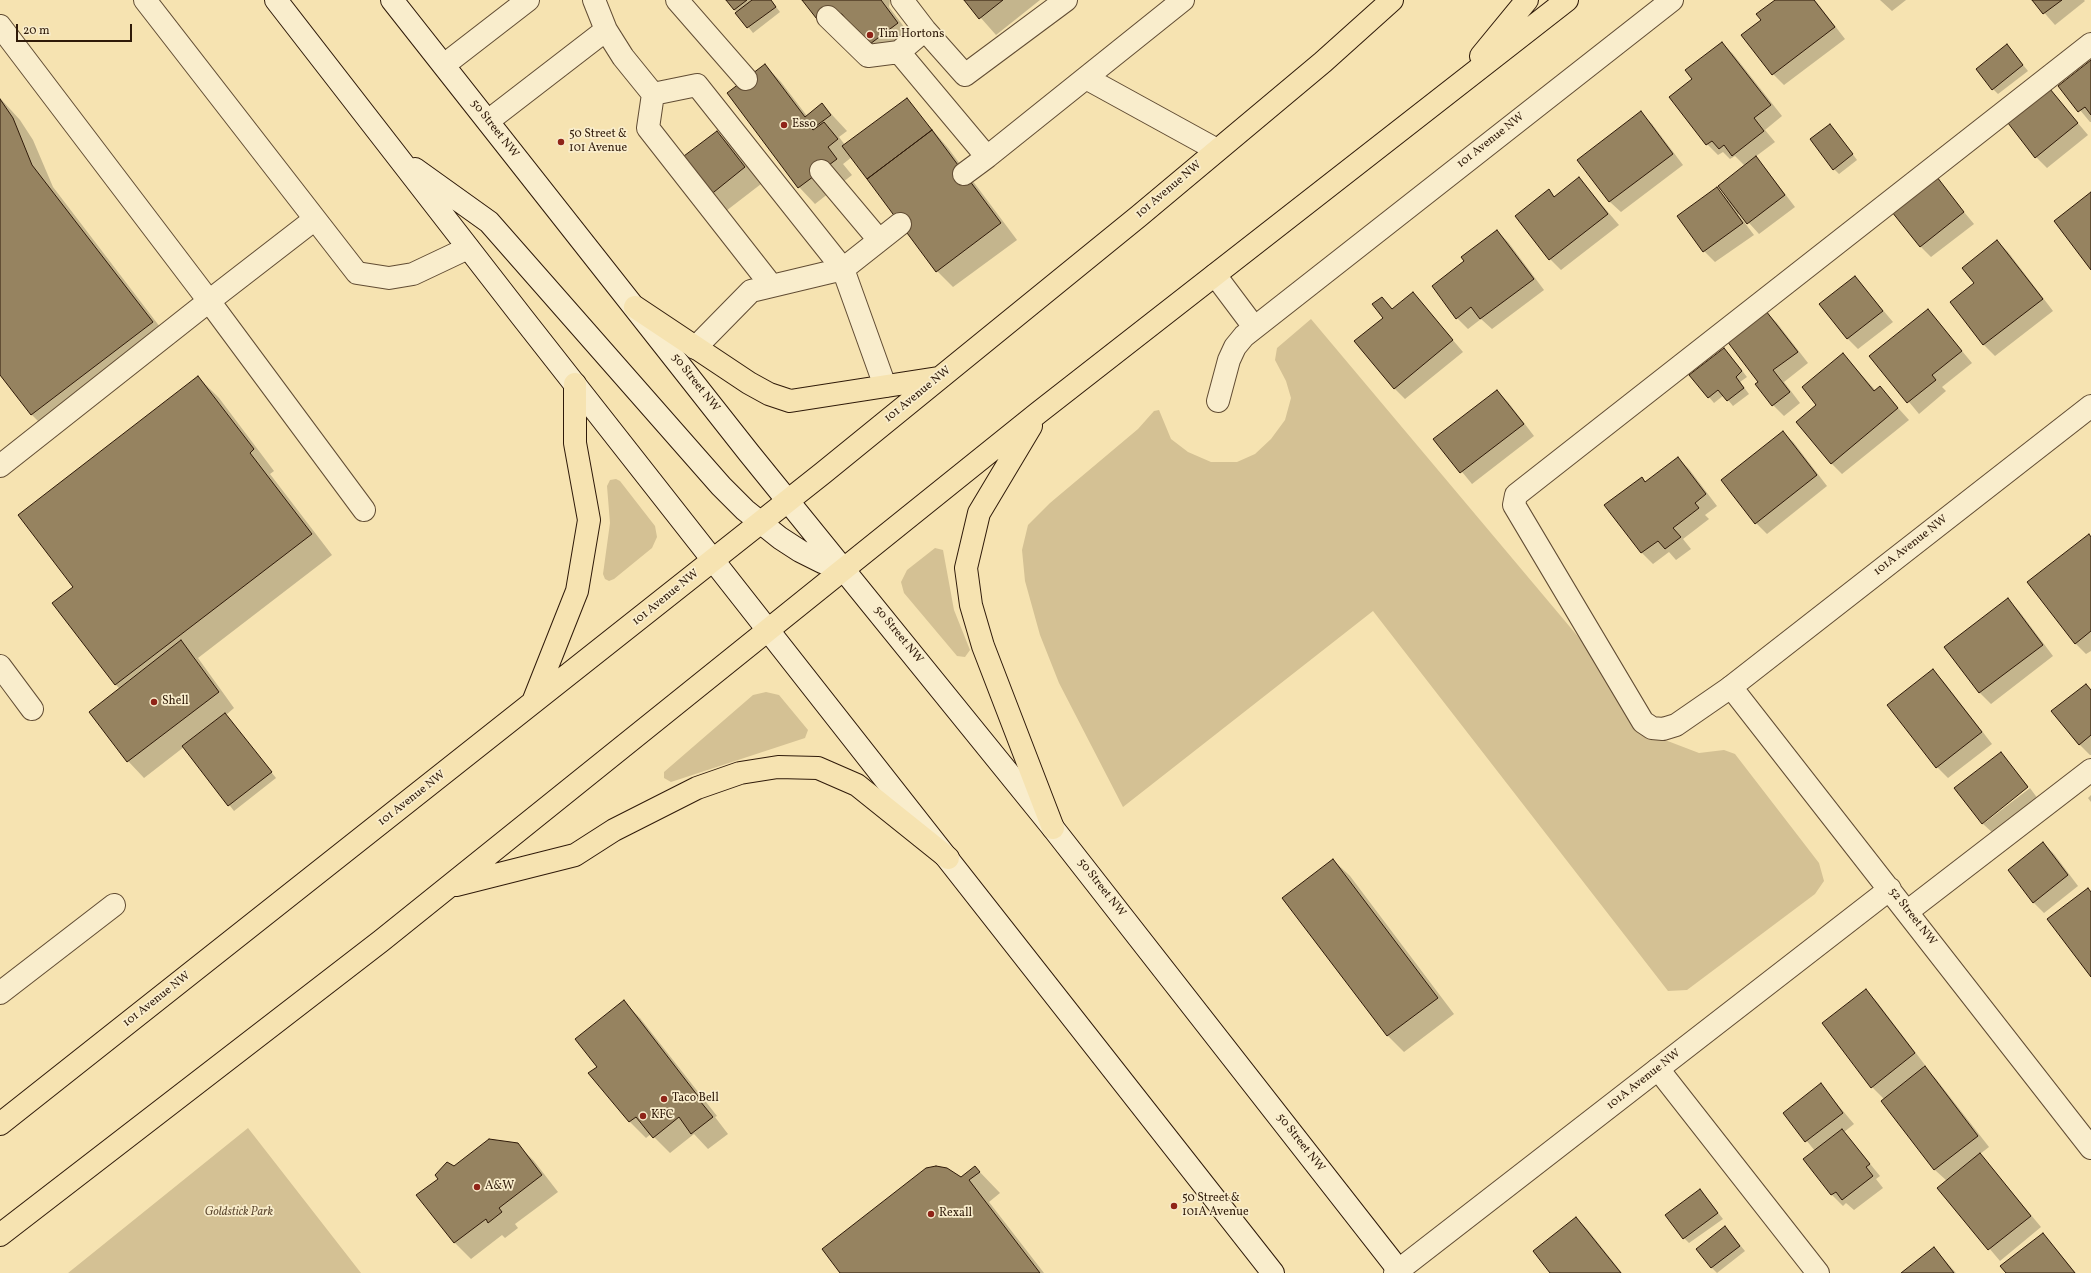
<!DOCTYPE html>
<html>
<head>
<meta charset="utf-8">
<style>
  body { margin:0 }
  #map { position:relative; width:2091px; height:1273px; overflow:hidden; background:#f6e3b1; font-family:Vollkorn,serif }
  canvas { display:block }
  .scale { position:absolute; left:16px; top:24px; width:116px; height:18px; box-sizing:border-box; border:2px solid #2f1a09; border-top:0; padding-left:5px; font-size:12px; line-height:14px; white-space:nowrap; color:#2f1a09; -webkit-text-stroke:3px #f9edcc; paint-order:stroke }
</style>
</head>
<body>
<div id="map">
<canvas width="2091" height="1273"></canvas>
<div class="scale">20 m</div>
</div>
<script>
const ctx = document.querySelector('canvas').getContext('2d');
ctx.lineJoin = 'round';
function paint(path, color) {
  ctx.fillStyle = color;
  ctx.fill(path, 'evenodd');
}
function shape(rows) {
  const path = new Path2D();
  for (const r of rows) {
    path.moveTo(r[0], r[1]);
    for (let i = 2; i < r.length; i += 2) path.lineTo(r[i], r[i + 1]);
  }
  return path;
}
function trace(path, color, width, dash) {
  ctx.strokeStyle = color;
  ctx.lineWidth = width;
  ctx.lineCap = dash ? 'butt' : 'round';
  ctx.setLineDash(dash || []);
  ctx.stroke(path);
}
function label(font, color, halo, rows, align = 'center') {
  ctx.font = font + ' Vollkorn,serif';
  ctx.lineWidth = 3.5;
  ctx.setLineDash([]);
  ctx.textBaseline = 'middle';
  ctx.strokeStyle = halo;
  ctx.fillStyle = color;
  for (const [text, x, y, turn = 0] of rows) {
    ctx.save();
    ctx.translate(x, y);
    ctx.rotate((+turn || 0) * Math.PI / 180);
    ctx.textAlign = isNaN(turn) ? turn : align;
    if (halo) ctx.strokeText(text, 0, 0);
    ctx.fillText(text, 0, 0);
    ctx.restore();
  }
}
paint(shape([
  [1311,319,1665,740,1699,753,1724,750,1735,754,1819,863,1824,881,1815,894,1687,990,1668,991,1373,611,1123,807,1059,683,1040,635,1025,581,1022,550,1028,525,1050,503,1138,429,1154,411,1159,410,1171,439,1188,452,1211,462,1237,462,1255,454,1271,439,1285,420,1291,398,1286,381,1275,360,1277,348],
  [616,479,620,481,655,526,657,537,652,548,614,579,609,581,605,579,603,574,610,523,607,486,610,480],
  [935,548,943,550,954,610,970,650,965,657,957,656,904,593,901,582,907,570],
  [766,692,779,695,808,730,805,738,671,782,664,778,664,772,753,695],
  [248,1128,361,1273,68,1273]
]), '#d4c194');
paint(shape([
  [727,0,771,0,780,12,753,33],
  [803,0,890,0,889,7,914,40,883,63],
  [965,0,1040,0,996,35],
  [1777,0,1815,0,1845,39,1784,85,1773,74,1762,20],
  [1880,0,1906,0,1892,11],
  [2033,0,2084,0,2085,1,2055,25],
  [1722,43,1733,54,1782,116,1765,130,1775,142,1755,157,1766,169,1795,207,1759,234,1740,213,1738,214,1754,235,1715,262,1704,251,1679,216,1717,188,1728,200,1745,166,1735,156,1730,159,1723,152,1718,155,1707,144,1694,79],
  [2007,45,2028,71,1998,94,1993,89],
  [2091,62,2091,122,2090,122,2060,86],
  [765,65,781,82,807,116,822,104,847,131,839,137,845,145,906,99,948,148,1017,240,953,287,937,271,852,157,843,164,852,175,815,204,799,187,728,94],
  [2050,90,2088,135,2047,168,2036,157],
  [0,98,20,120,33,140,53,187,173,344,53,436,32,415,0,373],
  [1641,113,1652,124,1683,165,1621,212,1610,202,1578,160],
  [1835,130,1857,160,1839,174,1834,169],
  [717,132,733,148,761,184,726,211,710,195],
  [1579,178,1619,225,1561,270,1550,259,1517,216,1549,191,1555,197],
  [1936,178,1974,224,1931,257,1920,246],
  [1497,231,1508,242,1544,290,1492,329,1481,319,1468,329,1457,318,1433,286,1465,262],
  [1997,241,2008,252,2053,311,1995,356,1984,345,1951,302,1975,283],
  [1855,277,1893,322,1858,349,1847,338],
  [1413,293,1463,352,1405,399,1394,388,1382,298,1393,310],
  [1928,310,1972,363,1942,387,1946,391,1919,414,1871,356],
  [1766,312,1777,323,1808,363,1784,382,1800,403,1784,416,1773,405,1760,382],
  [1729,354,1747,377,1740,382,1749,394,1733,406,1724,395,1714,403,1690,375],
  [1843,354,1876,391,1880,388,1909,420,1842,474,1831,463,1818,405],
  [198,377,219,398,274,471,270,474,332,555,198,658,234,708,226,715,276,778,234,811,184,747,144,778,128,761,90,712,120,689,115,684,74,587],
  [1497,391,1508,402,1534,436,1472,484,1435,439],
  [1783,432,1794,443,1827,486,1767,534,1756,523],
  [1678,458,1689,469,1717,506,1705,515,1709,519,1683,539,1691,549,1676,560,1669,552,1653,564,1642,553,1606,506,1642,478,1646,482],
  [2091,538,2091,651,2086,654,2075,643],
  [2008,600,2019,611,2053,656,1991,704,1980,693,1945,647],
  [1933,671,1944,682,1992,744,1948,778,1937,767],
  [2091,691,2091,755,2090,755,2079,744],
  [2001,754,2028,786,1983,822],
  [2030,788,2038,799,1994,834,1983,824],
  [2091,795,2091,802,2088,798],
  [2043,843,2054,854,2078,886,2044,913,2033,902],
  [1333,860,1350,876,1454,1014,1404,1052,1388,1036,1284,898],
  [1866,991,1877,1002,1925,1065,1923,1066,1936,1079,1989,1147,1980,1154,2041,1227,2000,1261,1938,1188,1947,1181,1935,1170,1882,1101,1884,1099,1872,1087],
  [624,1002,640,1018,717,1116,715,1117,728,1134,708,1149,694,1134,670,1153,651,1134,646,1138,630,1122,613,1100,598,1067],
  [1821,1085,1854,1124,1844,1132,1880,1176,1876,1179,1883,1188,1854,1210,1846,1203,1843,1206,1832,1195,1804,1159,1815,1151,1784,1113],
  [517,1144,534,1161,558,1192,515,1224,518,1228,505,1238,502,1235,471,1259,454,1242,439,1179,454,1167],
  [975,1167,1000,1193,989,1202,1044,1273,842,1273],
  [1705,1196,1723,1219,1689,1243,1684,1238],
  [1576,1218,1587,1229,1622,1273,1552,1273],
  [1725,1227,1745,1251,1717,1273,1711,1267],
  [2043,1234,2076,1273,2007,1273],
  [1934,1248,1956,1273,1903,1273]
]), '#0003');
const building = shape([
  [726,0,747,0,734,10,726,0],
  [752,0,771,0,776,7,747,28,735,13,752,0],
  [802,0,881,0,898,23,866,47,842,14,832,13,820,23,802,0],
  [964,0,1003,0,979,19,964,0],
  [1775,0,1814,0,1835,27,1772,75,1741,35,1761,20,1756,14,1775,0],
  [2032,0,2062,0,2043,14,2032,0],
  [1722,42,1771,105,1754,118,1764,131,1732,156,1724,145,1719,149,1712,141,1706,145,1669,97,1692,79,1685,70,1722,42],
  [2007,44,2023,65,1992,90,1976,69,2007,44],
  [2091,60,2091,115,2085,107,2078,112,2058,86,2091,60],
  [765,64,805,117,822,103,831,115,812,129,813,130,824,122,838,139,828,147,837,159,798,188,727,93,765,64],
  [2050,89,2078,123,2035,158,2008,123,2050,89],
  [907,98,932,130,867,179,842,146,907,98],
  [0,99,13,118,32,165,153,322,31,415,0,375,0,99],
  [1641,111,1673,154,1609,202,1577,160,1641,111],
  [1830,124,1853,154,1833,170,1810,139,1830,124],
  [932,130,1001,223,936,272,867,179,932,130],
  [717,131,745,167,709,196,680,159,717,131],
  [1756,156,1785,195,1747,224,1718,186,1756,156],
  [1579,177,1608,214,1549,260,1515,216,1549,189,1554,197,1579,177],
  [1937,177,1964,212,1920,247,1892,212,1937,177],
  [1717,187,1743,223,1703,252,1677,216,1717,187],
  [2091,192,2091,270,2054,221,2091,192],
  [1497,230,1534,279,1480,319,1471,307,1456,319,1432,286,1464,261,1461,257,1497,230],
  [1997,240,2043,299,1983,345,1950,302,1974,283,1962,268,1997,240],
  [1855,276,1883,311,1847,339,1819,304,1855,276],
  [1413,292,1453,340,1394,389,1354,341,1383,318,1372,304,1382,297,1392,309,1413,292],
  [1928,309,1962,351,1932,375,1936,380,1907,403,1869,356,1928,309],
  [1766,311,1798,352,1773,370,1790,392,1772,406,1755,384,1758,382,1727,341,1766,311],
  [1724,348,1742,371,1736,377,1744,388,1727,401,1718,390,1708,398,1689,375,1724,348],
  [1843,353,1874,391,1880,386,1898,408,1831,464,1796,422,1816,405,1802,387,1843,353],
  [198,376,254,449,250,453,312,534,115,685,52,603,73,587,18,515,198,376],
  [1497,390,1524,424,1460,473,1433,439,1497,390],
  [1783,431,1817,475,1755,524,1721,480,1783,431],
  [1678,457,1706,494,1695,503,1699,508,1673,528,1681,537,1665,549,1658,541,1641,553,1604,505,1642,477,1645,482,1678,457],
  [2089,534,2091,537,2091,631,2075,644,2027,582,2089,534],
  [2008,598,2043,645,1979,693,1944,647,2008,598],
  [181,640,219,692,127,762,89,712,181,640],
  [1933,669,1982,732,1936,768,1887,705,1933,669],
  [2086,684,2091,690,2091,735,2079,745,2051,711,2086,684],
  [225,713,272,772,228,806,182,746,225,713],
  [2001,752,2028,787,1982,824,1954,788,2001,752],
  [2043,842,2068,875,2033,903,2008,870,2043,842],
  [1333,859,1438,998,1387,1036,1282,898,1333,859],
  [2088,888,2091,892,2091,977,2047,919,2088,888],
  [1866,989,1915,1053,1871,1088,1822,1023,1866,989],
  [624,1000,701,1100,700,1101,713,1117,691,1134,679,1117,653,1138,636,1117,629,1122,588,1073,597,1067,575,1039,624,1000],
  [1925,1066,1978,1136,1934,1170,1881,1101,1925,1066],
  [1821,1083,1843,1113,1805,1142,1783,1113,1821,1083],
  [1842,1129,1870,1164,1866,1167,1873,1176,1842,1200,1836,1192,1831,1195,1803,1159,1842,1129],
  [489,1139,518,1143,542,1175,499,1208,502,1212,488,1223,486,1219,454,1243,416,1195,438,1179,435,1175,447,1162,454,1166,489,1139],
  [1980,1153,2031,1216,1988,1250,1937,1188,1980,1153],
  [936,1166,947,1168,961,1177,975,1166,980,1172,969,1180,1040,1273,840,1273,822,1249,926,1168,936,1166],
  [1700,1189,1718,1213,1683,1239,1665,1215,1700,1189],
  [1576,1217,1621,1273,1550,1273,1533,1251,1576,1217],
  [1725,1226,1740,1246,1711,1268,1696,1249,1725,1226],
  [2043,1233,2075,1273,2006,1273,2000,1266,2043,1233],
  [1934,1247,1954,1273,1901,1273,1934,1247]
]);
paint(building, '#968360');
trace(building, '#2f1a09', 1);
const service = shape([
  [145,0,357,273,389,278,413,274,468,248],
  [594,0,606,30,623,57,653,94,697,85,843,269,885,386],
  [677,0,746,79],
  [902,0,925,30,965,75,1066,0],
  [828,17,868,56,899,52],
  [0,26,209,301,315,219],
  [925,30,899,52,987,157,1183,0],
  [444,65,528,0],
  [1086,78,1217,150],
  [653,94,648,128,771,285],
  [488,121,606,30],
  [821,171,879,240],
  [964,174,987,157],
  [695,348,751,291,843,269,900,224],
  [1218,401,1229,360,1235,347,1244,336,1672,0],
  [0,466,209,301,364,510],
  [0,666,32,709],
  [1731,687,1676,725,1663,729,1652,728,1643,722,1514,505,1516,495,2091,44],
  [1908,911,2091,770],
  [0,993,114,905],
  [1658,1069,1818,1273]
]);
const minor = shape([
  [1215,275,1254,327],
  [2091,406,1731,687,2091,1148],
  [1395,1273,1890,889]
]);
const secondary = shape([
  [276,0,522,317,1273,1273],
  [392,0,749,453,1053,828,1401,1273],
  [415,169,489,222,721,486,745,510,780,538,800,551,822,562,844,569]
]);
const primary = shape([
  [1481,56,1527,0],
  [635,307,749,383,769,394,790,401,938,378],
  [1031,426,979,513,966,568,971,605,983,646,1053,828],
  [533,702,577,591,589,520,575,443,575,384],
  [456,885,575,855,614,830,697,788,740,773,778,767,818,768,857,785,948,858],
  [0,1124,823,473,1139,216,1323,62,1392,0],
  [0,1235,381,941,1038,413,1567,0]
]);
trace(service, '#614c33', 24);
trace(minor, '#614c33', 24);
trace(secondary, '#2f1a09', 24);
trace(primary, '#2f1a09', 24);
trace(service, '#f9edcc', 22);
trace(minor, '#f9edcc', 22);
trace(secondary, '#f9edcc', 22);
trace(primary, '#f6e3b1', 22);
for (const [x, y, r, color] of [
  [870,35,4,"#8f2418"],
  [784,125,4,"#8f2418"],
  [561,142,4,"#8f2418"],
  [154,702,4,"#8f2418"],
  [664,1099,4,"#8f2418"],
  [643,1116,4,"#8f2418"],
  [477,1187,4,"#8f2418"],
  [1174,1206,4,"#8f2418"],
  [931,1214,4,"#8f2418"]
]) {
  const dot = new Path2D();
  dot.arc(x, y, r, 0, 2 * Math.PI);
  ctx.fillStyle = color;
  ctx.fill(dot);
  trace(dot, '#f9edcc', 1.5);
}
label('12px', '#2f1a09', '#f9edcc', [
  ["Tim Hortons",878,35],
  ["Esso",792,125],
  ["50 Street &",569,135],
  ["101 Avenue",569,149],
  ["Shell",162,702],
  ["Taco Bell",672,1099],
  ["KFC",651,1116],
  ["A&W",485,1187],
  ["50 Street &",1182,1199],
  ["101A Avenue",1182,1213],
  ["Rexall",939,1214]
], 'left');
label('12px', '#2f1a09', '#f9edcc', [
  ["50 Street NW",494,129,52],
  ["101 Avenue NW",1491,141,-38],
  ["101 Avenue NW",1169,190,-40],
  ["50 Street NW",695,383,52],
  ["101 Avenue NW",918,395,-39],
  ["101A Avenue NW",1911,546,-38],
  ["101 Avenue NW",666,598,-39],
  ["50 Street NW",898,635,51],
  ["101 Avenue NW",412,799,-38],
  ["50 Street NW",1101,888,52],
  ["52 Street NW",1912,917,52],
  ["101 Avenue NW",157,1000,-38],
  ["101A Avenue NW",1644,1080,-38],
  ["50 Street NW",1300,1143,52]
]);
label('italic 12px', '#614c33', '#f9edcc', [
  ["Goldstick Park",239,1213]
]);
</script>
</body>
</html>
